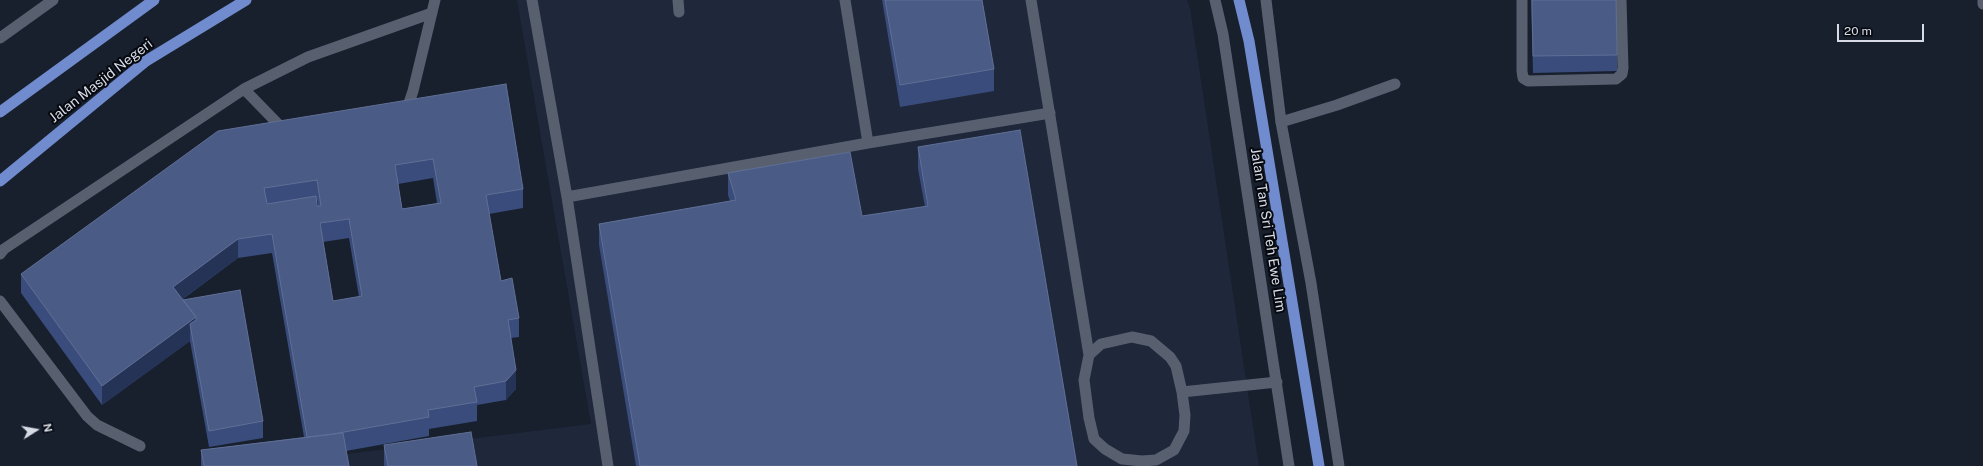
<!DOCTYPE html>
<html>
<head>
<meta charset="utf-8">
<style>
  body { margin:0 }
  #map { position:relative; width:1983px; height:466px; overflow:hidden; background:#181f2d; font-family:"Public Sans",sans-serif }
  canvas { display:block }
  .north { position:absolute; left:16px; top:410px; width:40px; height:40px; -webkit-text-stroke:3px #06090f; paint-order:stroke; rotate:79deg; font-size:11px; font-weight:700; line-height:16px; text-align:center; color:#d6dbe5 }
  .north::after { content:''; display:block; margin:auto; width:14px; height:18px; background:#d6dbe5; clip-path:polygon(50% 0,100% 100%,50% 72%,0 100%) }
  .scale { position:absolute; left:1837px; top:24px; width:87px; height:18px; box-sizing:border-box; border:2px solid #d6dbe5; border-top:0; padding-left:5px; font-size:12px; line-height:14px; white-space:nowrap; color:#d6dbe5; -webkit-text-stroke:3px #06090f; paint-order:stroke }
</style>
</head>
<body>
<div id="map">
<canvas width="1983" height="466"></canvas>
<div class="north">N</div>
<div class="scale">20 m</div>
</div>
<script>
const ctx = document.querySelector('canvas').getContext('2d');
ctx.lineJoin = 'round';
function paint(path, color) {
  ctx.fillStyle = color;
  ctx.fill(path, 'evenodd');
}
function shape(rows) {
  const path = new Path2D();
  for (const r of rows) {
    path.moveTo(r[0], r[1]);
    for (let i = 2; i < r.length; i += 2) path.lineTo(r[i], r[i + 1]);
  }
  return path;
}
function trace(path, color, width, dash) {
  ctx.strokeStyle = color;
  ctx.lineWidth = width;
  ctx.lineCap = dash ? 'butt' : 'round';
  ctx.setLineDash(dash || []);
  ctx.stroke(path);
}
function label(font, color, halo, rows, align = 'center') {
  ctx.font = font + ' "Public Sans",sans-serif';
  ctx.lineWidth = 4;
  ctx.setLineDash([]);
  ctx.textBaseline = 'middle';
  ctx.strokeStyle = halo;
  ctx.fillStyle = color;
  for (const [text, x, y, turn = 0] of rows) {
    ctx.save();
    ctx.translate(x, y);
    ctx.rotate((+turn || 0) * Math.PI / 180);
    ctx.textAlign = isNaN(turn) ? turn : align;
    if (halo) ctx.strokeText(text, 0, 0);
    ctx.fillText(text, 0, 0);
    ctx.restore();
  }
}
paint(shape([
  [517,0,1187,0,1190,8,1259,466,249,466,591,424]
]), '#1f273b');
trace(shape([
  [532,0,567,197],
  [678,0,679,12],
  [845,0,868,143],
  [1031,0,1089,355],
  [1522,0,1522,71,1523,78,1528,81,1616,79,1622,74,1623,68,1621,0],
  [1983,0,1983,4],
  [244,89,279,125,288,127],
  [402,110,408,106,413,91,435,0],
  [1281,122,1337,105,1395,84],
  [0,254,4,249,244,89,308,57,432,13],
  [0,301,87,416,97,425,140,446],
  [1132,337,1151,341,1170,357,1176,366,1182,392,1185,415,1184,431,1174,450,1156,460,1142,461,1122,459,1105,449,1094,439,1089,418,1084,380,1089,355,1101,344,1132,337],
  [1182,392,1277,382],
  [608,466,567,197,868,143,1050,113]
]), '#586070', 11);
trace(shape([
  [0,38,53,0]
]), '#586070', 11);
trace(shape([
  [1215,0,1223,34,1289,466],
  [1266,0,1281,122,1311,283,1339,466]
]), '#586070', 11);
trace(shape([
  [1239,0,1249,41,1319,466],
  [0,112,154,0],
  [0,181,146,61,246,0]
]), '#718cce', 11);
paint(shape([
  [882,0,982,0,994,69,994,91,900,107],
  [1531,0,1617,55,1617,71,1533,73],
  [506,84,523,189,523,208,489,214,501,281,519,318,519,337,511,338,516,389,506,400,477,405,477,421,429,429,429,436,346,451,349,466,201,466,201,450,304,437,272,253,238,258,183,299,263,421,263,438,209,447,190,341,102,405,21,293,21,274],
  [433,178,437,203,402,209,398,184],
  [316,199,317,199,318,206,317,206],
  [349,238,359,297,333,301,323,242],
  [918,147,1077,466,636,466,599,245,599,224,730,201,728,195,728,173,862,216,925,207,918,169],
  [384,445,477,466,384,466]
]), '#394c7b');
paint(shape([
  [238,239,238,258,173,306,173,287],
  [196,317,196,336,190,324,190,341,102,405,102,386],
  [516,370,516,389,506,400,506,381]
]), '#253357');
const building = shape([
  [885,0,982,0,994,69,900,85,885,0],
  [1532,0,1616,0,1617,55,1533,56,1532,0],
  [506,84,523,189,486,195,501,281,512,278,519,318,508,320,516,370,506,381,474,387,477,402,428,410,429,417,333,434,307,437,272,234,238,239,173,287,196,317,102,386,21,274,218,131,506,84],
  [433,159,441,203,402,209,395,165,433,159],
  [317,180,321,206,317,206,316,196,267,204,264,188,317,180],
  [349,219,362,296,333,301,320,223,349,219],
  [1020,130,1077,466,640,466,599,224,736,200,728,173,850,152,862,216,928,206,918,147,1020,130],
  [240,290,263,421,209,431,190,324,196,320,196,317,183,300,240,290],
  [471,432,477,466,388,466,384,445,471,432],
  [343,433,349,466,204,466,201,450,343,433]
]);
paint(building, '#4a5b86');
trace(building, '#606f95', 1);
label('14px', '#d6dbe5', '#06090f', [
  ["Jalan Masjid Negeri",101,81,-38],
  ["Jalan Tan Sri Teh Ewe Lim",1268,230,81]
]);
</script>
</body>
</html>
